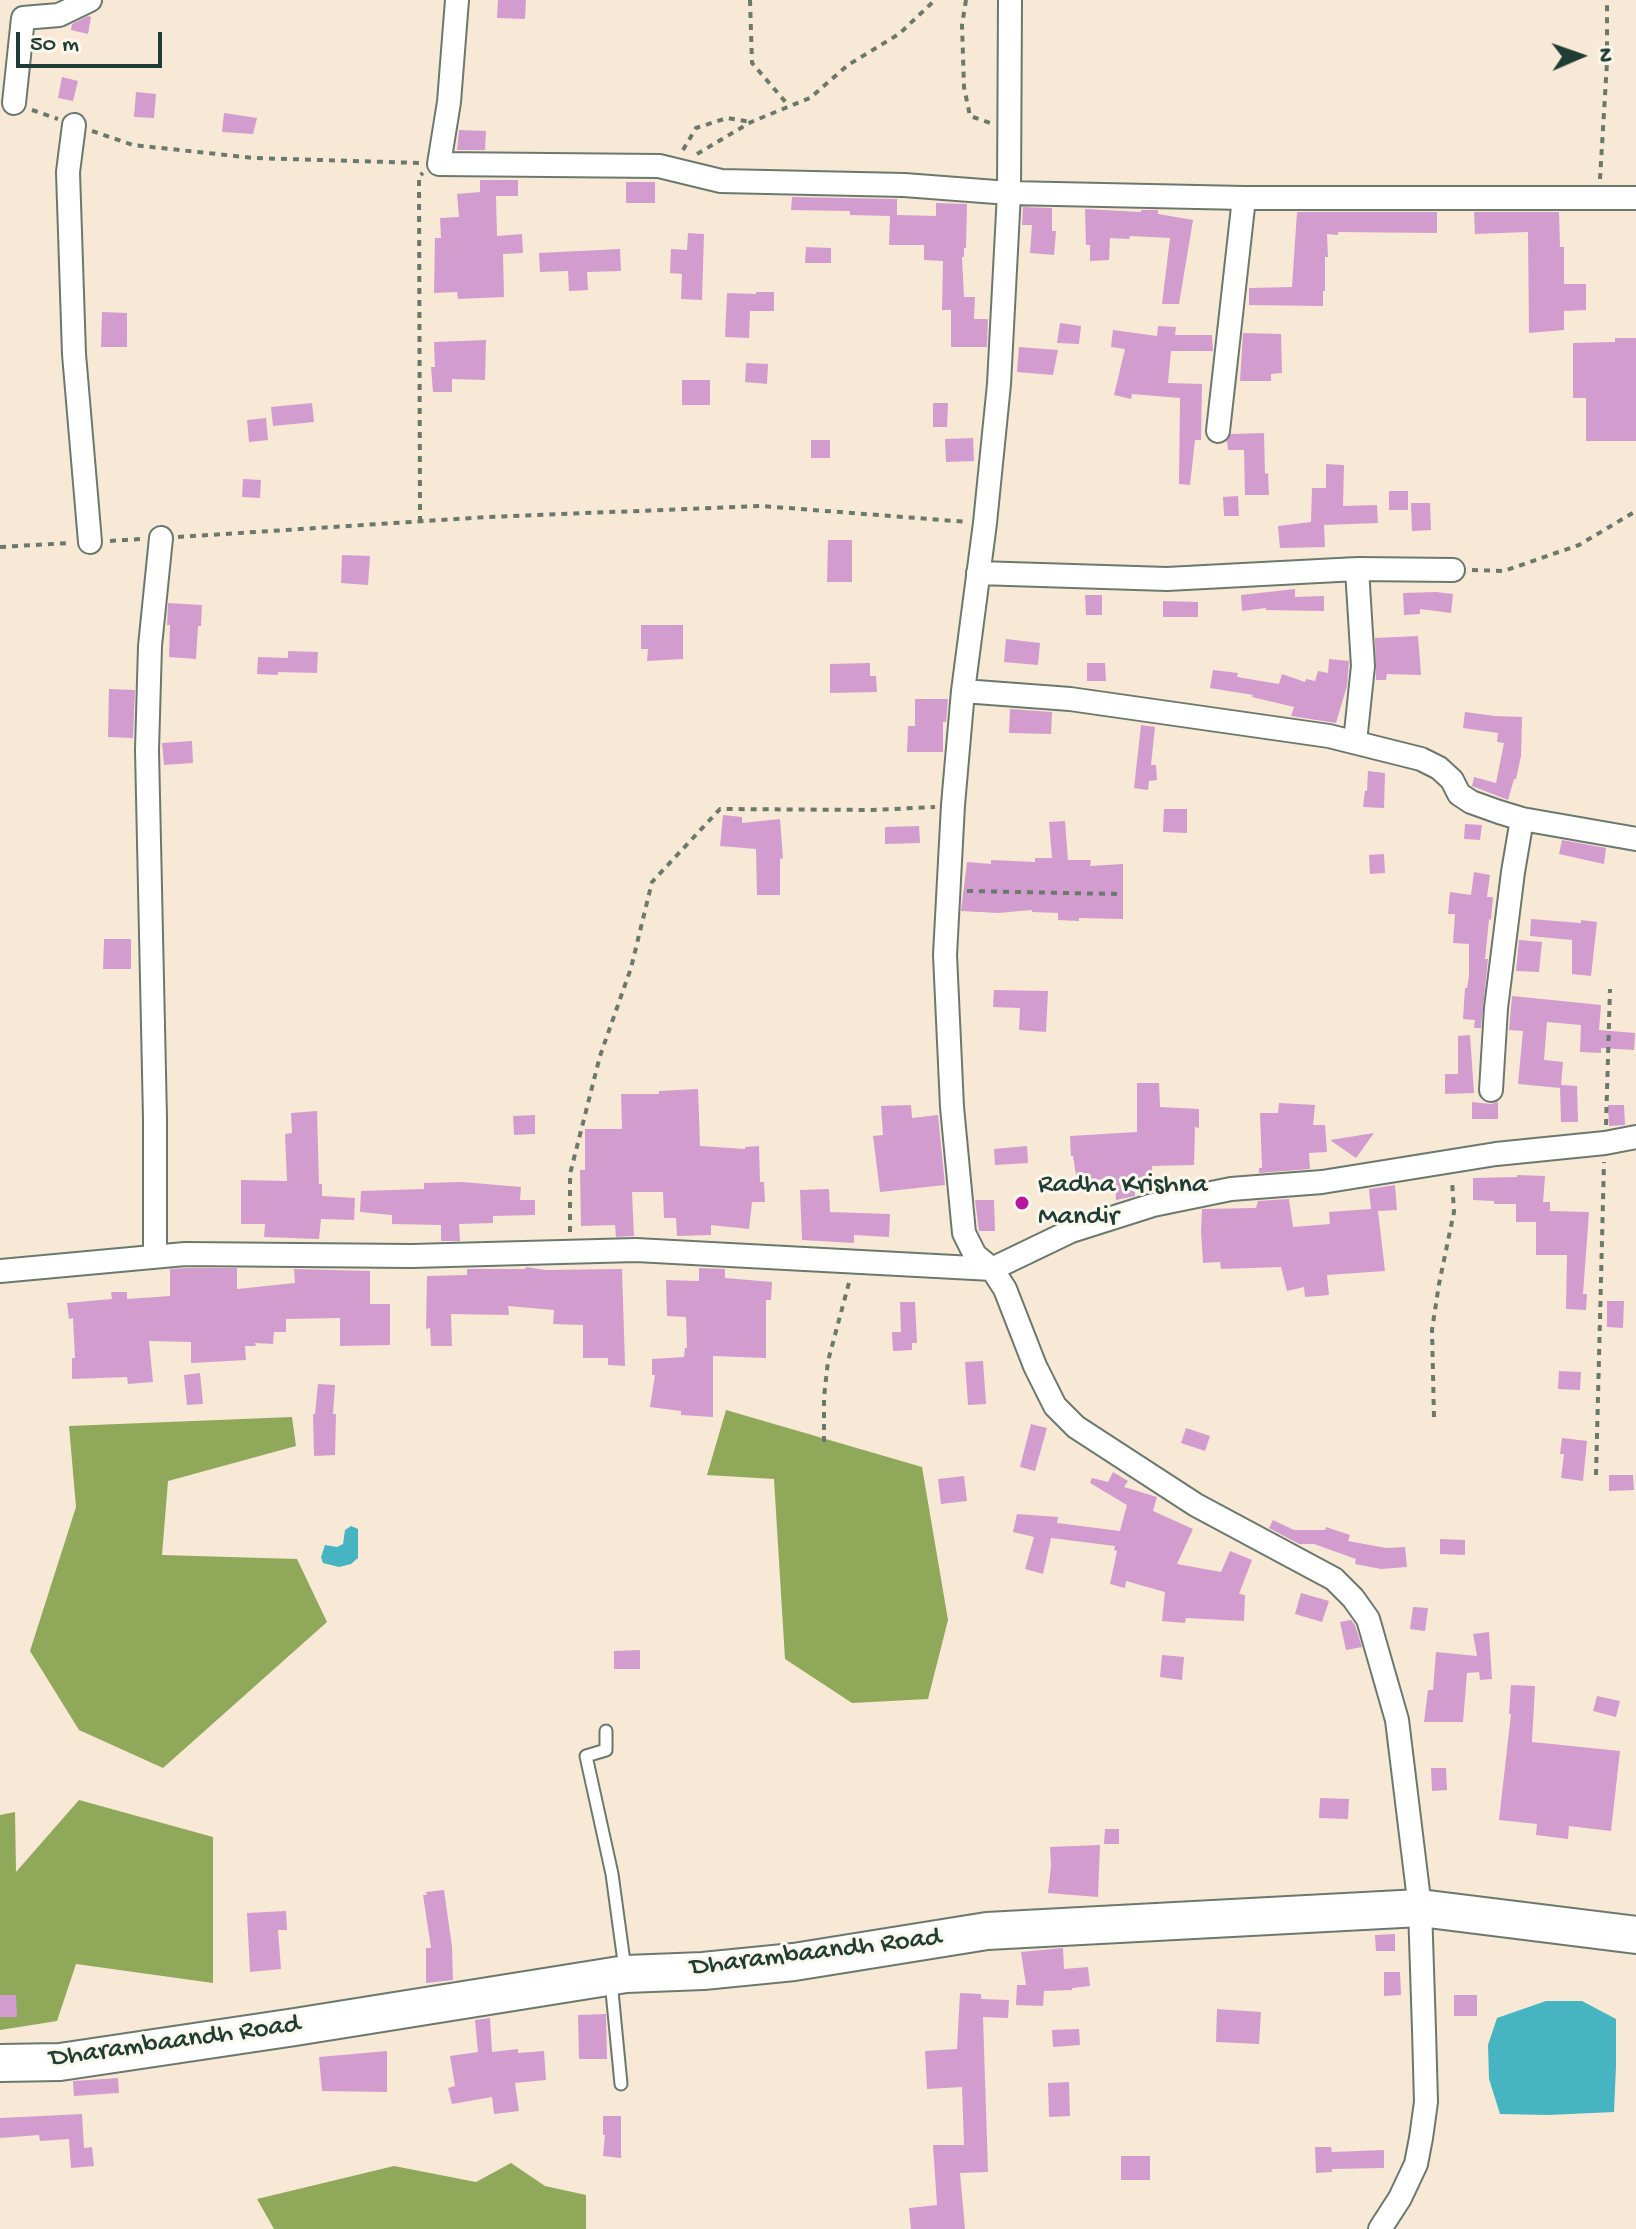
<!DOCTYPE html>
<html>
<head>
<meta charset="utf-8">
<style>
  body { margin:0 }
  #map { position:relative; width:1636px; height:2229px; overflow:hidden; background:#f7e9d6; font-family:"Gochi Hand",sans-serif }
  canvas { display:block }
  .north { position:absolute; left:1540px; top:16px; width:80px; height:80px; -webkit-text-stroke:6px #fbf7ec; paint-order:stroke; rotate:88deg; font-size:22px; font-weight:700; line-height:32px; text-align:center; color:#1f3d34 }
  .north::after { content:''; display:block; margin:auto; width:28px; height:36px; background:#1f3d34; clip-path:polygon(50% 0,100% 100%,50% 72%,0 100%) }
  .scale { position:absolute; left:16px; top:32px; width:146px; height:36px; box-sizing:border-box; border:4px solid #1f3d34; border-top:0; padding-left:10px; font-size:24px; line-height:28px; white-space:nowrap; color:#1f3d34; -webkit-text-stroke:6px #fbf7ec; paint-order:stroke }
</style>
</head>
<body>
<div id="map">
<canvas width="1636" height="2229"></canvas>
<div class="north">N</div>
<div class="scale">50 m</div>
</div>
<script>
const ctx = document.querySelector('canvas').getContext('2d');
ctx.lineJoin = 'round';
function paint(path, color) {
  ctx.fillStyle = color;
  ctx.fill(path, 'evenodd');
}
function shape(rows) {
  const path = new Path2D();
  for (const r of rows) {
    path.moveTo(r[0], r[1]);
    for (let i = 2; i < r.length; i += 2) path.lineTo(r[i], r[i + 1]);
  }
  return path;
}
function trace(path, color, width, dash) {
  ctx.strokeStyle = color;
  ctx.lineWidth = width;
  ctx.lineCap = dash ? 'butt' : 'round';
  ctx.setLineDash(dash || []);
  ctx.stroke(path);
}
function label(font, color, halo, rows, align = 'center') {
  ctx.font = font + ' "Gochi Hand",sans-serif';
  ctx.lineWidth = 6;
  ctx.setLineDash([]);
  ctx.textBaseline = 'middle';
  ctx.strokeStyle = halo;
  ctx.fillStyle = color;
  for (const [text, x, y, turn = 0] of rows) {
    ctx.save();
    ctx.translate(x, y);
    ctx.rotate((+turn || 0) * Math.PI / 180);
    ctx.textAlign = isNaN(turn) ? turn : align;
    if (halo) ctx.strokeText(text, 0, 0);
    ctx.fillText(text, 0, 0);
    ctx.restore();
  }
}
paint(shape([
  [726,1410,922,1467,948,1620,928,1699,852,1703,785,1659,774,1479,707,1475],
  [292,1417,296,1446,168,1481,162,1555,297,1559,327,1622,163,1768,79,1730,30,1651,76,1507,69,1426],
  [79,1800,213,1837,213,1983,76,1964,57,2021,0,2030,0,1815,15,1812,16,1872],
  [511,2163,545,2186,586,2195,586,2229,274,2229,257,2199,394,2166,476,2182]
]), '#90a85a');
paint(shape([
  [351,1526,358,1529,358,1558,351,1564,339,1567,323,1563,321,1557,325,1545,337,1547,343,1544,345,1530],
  [1546,2001,1582,2001,1616,2019,1616,2066,1614,2112,1548,2115,1500,2114,1489,2079,1488,2045,1497,2018]
]), '#47b5c1');
paint(shape([
  [498,0,526,0,525,19,497,18],
  [88,16,91,17,88,34,71,30,72,24],
  [62,77,78,81,73,101,58,98],
  [136,92,156,94,154,118,134,117],
  [224,113,257,118,253,134,222,132],
  [459,130,486,131,485,150,457,150],
  [480,180,518,180,518,196,496,196,497,236,522,234,523,253,503,254,504,297,458,299,457,292,434,293,435,238,441,238,440,218,459,217,457,194,480,192],
  [626,182,655,182,655,203,626,203],
  [792,197,897,199,897,215,936,216,936,203,967,204,966,248,964,248,964,257,962,257,964,297,975,297,974,319,988,319,987,347,951,347,951,310,942,310,943,261,924,260,924,245,889,245,890,216,850,215,850,211,791,210],
  [1023,207,1052,208,1052,231,1056,231,1054,255,1030,253,1032,225,1022,225],
  [1085,209,1141,212,1141,210,1158,210,1158,214,1193,220,1179,304,1162,304,1170,238,1130,236,1129,239,1110,238,1109,260,1090,261,1090,245,1086,245],
  [1297,212,1437,212,1437,233,1338,232,1338,235,1327,234,1328,257,1325,257,1325,291,1323,291,1323,306,1249,305,1249,288,1292,287],
  [1474,212,1559,212,1560,247,1564,247,1564,284,1586,284,1586,310,1564,311,1564,330,1529,333,1528,232,1475,234],
  [688,233,704,234,702,300,681,299,682,274,670,273,671,249,687,250],
  [806,247,831,248,831,263,805,263],
  [620,249,621,271,587,272,588,290,569,291,568,271,540,272,539,253],
  [756,292,774,292,774,311,750,311,749,338,725,337,727,293,756,294],
  [102,312,127,313,127,347,101,347],
  [1060,323,1081,326,1079,344,1057,343],
  [1158,326,1176,327,1175,335,1212,335,1213,351,1171,351,1168,383,1202,384,1201,440,1195,440,1190,485,1179,484,1180,398,1132,394,1131,399,1114,395,1125,349,1111,347,1113,330,1157,336],
  [1243,333,1281,334,1282,373,1271,374,1271,381,1240,381],
  [1615,338,1636,338,1636,441,1586,441,1586,398,1573,398,1573,343,1615,342],
  [486,340,485,380,452,379,452,392,433,392,431,367,435,367,434,342],
  [1019,347,1058,350,1053,375,1017,372],
  [746,363,768,364,767,384,745,382],
  [682,380,710,380,710,405,682,405],
  [312,403,314,422,273,426,271,407],
  [933,403,948,403,947,427,933,427],
  [266,418,268,440,249,442,247,420],
  [1264,433,1265,474,1268,473,1269,495,1245,495,1244,450,1228,450,1227,441,1231,434],
  [973,438,974,461,946,462,945,439],
  [811,440,830,440,830,458,811,458],
  [1326,464,1344,465,1343,506,1377,505,1378,523,1324,525,1325,547,1280,548,1278,526,1311,522,1312,488,1326,488],
  [243,479,261,480,260,498,242,497],
  [1389,491,1408,491,1408,510,1389,510],
  [1238,496,1239,516,1224,516,1223,497],
  [1411,503,1430,503,1431,530,1412,531],
  [828,540,852,540,852,582,827,582],
  [342,555,370,556,368,585,341,583],
  [1295,589,1295,597,1324,596,1324,611,1266,610,1266,608,1242,611,1241,595],
  [1436,592,1453,594,1451,613,1420,609,1420,614,1404,615,1403,593],
  [1085,595,1102,595,1102,615,1086,615],
  [1163,601,1198,602,1198,617,1163,617],
  [168,603,202,605,201,626,198,626,196,659,169,657,170,625,167,625],
  [641,625,683,625,683,659,647,661,648,649,641,649],
  [1418,636,1421,675,1387,674,1386,680,1376,680,1375,638],
  [1006,639,1040,643,1038,665,1004,662],
  [288,651,318,652,317,673,278,672,278,675,257,674,258,657,288,658],
  [1329,659,1349,661,1347,686,1336,723,1291,716,1294,707,1252,697,1253,695,1210,688,1213,670,1238,673,1237,677,1279,684,1282,674,1305,682,1306,679,1315,681,1318,671,1328,673],
  [870,663,870,676,876,676,877,692,830,693,830,664],
  [1087,663,1105,663,1106,681,1087,681],
  [109,689,135,690,133,738,108,737],
  [915,699,948,699,946,722,943,722,943,752,907,752,908,726,915,726],
  [1010,709,1052,712,1051,734,1009,733],
  [1465,712,1495,716,1522,717,1521,756,1516,779,1514,779,1508,800,1472,786,1474,777,1496,783,1504,743,1497,742,1498,733,1463,728],
  [1141,725,1155,727,1151,765,1156,765,1157,780,1149,781,1148,790,1134,788],
  [192,741,193,763,164,765,162,743],
  [1368,771,1385,773,1384,808,1363,807,1365,791,1367,791],
  [1164,809,1187,809,1187,833,1163,832],
  [723,815,742,817,742,823,780,819,783,858,780,859,780,895,757,895,756,849,720,846],
  [1065,821,1068,860,1091,860,1090,866,1123,864,1123,919,1079,918,1079,921,1058,920,1058,913,1032,912,1032,910,998,913,961,911,967,862,991,864,991,860,1035,862,1035,858,1052,858,1049,822],
  [1465,824,1482,825,1480,840,1464,839],
  [919,826,920,843,885,844,885,827],
  [1562,840,1606,848,1604,864,1559,854],
  [1384,854,1385,873,1370,874,1369,855],
  [1474,872,1490,875,1487,897,1493,897,1491,920,1489,919,1485,959,1488,959,1481,1028,1474,1028,1475,1020,1463,1019,1465,988,1467,988,1469,976,1469,944,1453,943,1455,914,1448,914,1450,892,1471,895],
  [1531,919,1581,923,1581,920,1597,922,1591,976,1572,974,1572,940,1530,936],
  [104,939,131,939,131,969,103,969],
  [1519,940,1542,942,1539,972,1516,971],
  [994,990,1048,991,1046,1032,1019,1030,1020,1008,993,1007],
  [1512,996,1601,1005,1599,1030,1635,1033,1634,1050,1601,1048,1601,1053,1580,1052,1581,1025,1547,1022,1544,1060,1563,1062,1561,1085,1577,1086,1578,1122,1561,1122,1560,1088,1518,1084,1523,1031,1509,1030],
  [1470,1035,1474,1093,1445,1094,1445,1074,1458,1074,1458,1036],
  [1137,1083,1159,1083,1160,1107,1199,1109,1199,1128,1195,1127,1194,1165,1152,1166,1153,1190,1135,1190,1135,1196,1116,1200,1115,1178,1077,1182,1073,1156,1071,1156,1070,1136,1137,1132],
  [698,1089,700,1146,745,1149,745,1147,759,1146,760,1182,764,1182,765,1202,752,1202,749,1229,711,1225,711,1235,677,1236,676,1218,664,1218,663,1192,632,1192,634,1236,616,1237,615,1225,581,1226,580,1170,585,1170,585,1129,622,1129,621,1094,659,1094,659,1091],
  [1472,1102,1491,1104,1498,1102,1498,1119,1472,1119],
  [1279,1103,1315,1105,1313,1125,1325,1125,1327,1152,1309,1153,1310,1169,1259,1173,1259,1168,1262,1168,1260,1113,1278,1113],
  [911,1105,912,1118,938,1115,945,1185,880,1192,873,1136,883,1135,881,1106],
  [1608,1105,1624,1105,1625,1125,1609,1126],
  [317,1111,319,1184,322,1184,322,1196,355,1198,354,1220,321,1219,319,1239,264,1237,265,1224,241,1224,241,1180,287,1181,285,1134,292,1133,291,1113],
  [535,1115,535,1134,514,1135,513,1116],
  [1374,1133,1356,1158,1330,1140],
  [1027,1146,1028,1163,995,1165,994,1149],
  [1517,1175,1545,1176,1543,1202,1550,1202,1550,1211,1589,1212,1583,1294,1587,1294,1586,1310,1566,1309,1567,1255,1536,1255,1536,1222,1516,1222,1516,1204,1494,1204,1494,1201,1473,1200,1473,1178,1517,1177],
  [462,1182,521,1187,520,1200,535,1200,535,1215,493,1216,493,1223,459,1224,460,1241,441,1241,441,1225,392,1224,392,1215,360,1212,361,1191,424,1189,424,1183],
  [1395,1185,1397,1210,1378,1211,1385,1271,1327,1275,1329,1295,1305,1297,1304,1287,1287,1291,1281,1267,1221,1269,1220,1262,1203,1263,1201,1231,1202,1209,1256,1208,1258,1201,1289,1199,1293,1227,1330,1224,1329,1212,1371,1209,1369,1189],
  [829,1189,830,1212,890,1214,889,1237,854,1235,854,1243,802,1240,800,1190],
  [975,1200,994,1200,995,1231,979,1231],
  [526,1267,546,1270,622,1269,625,1366,608,1365,608,1358,583,1358,583,1325,553,1324,554,1310,508,1306,509,1315,451,1314,452,1346,431,1346,430,1328,426,1329,427,1276,467,1275,467,1269,525,1269],
  [186,1268,237,1268,237,1289,295,1283,294,1269,370,1271,370,1304,390,1304,390,1345,340,1346,340,1318,286,1319,286,1332,274,1332,273,1344,255,1343,256,1346,245,1346,246,1360,191,1363,191,1342,149,1341,153,1382,128,1384,127,1377,72,1379,72,1358,75,1358,73,1318,69,1319,67,1303,112,1299,111,1292,127,1292,127,1299,170,1296,170,1269],
  [699,1268,725,1269,725,1278,772,1282,771,1300,766,1300,766,1358,713,1356,713,1417,681,1415,681,1411,650,1407,655,1375,652,1375,652,1359,684,1357,685,1348,687,1348,686,1317,667,1316,666,1280,699,1281],
  [1607,1301,1624,1301,1623,1328,1607,1327],
  [900,1302,915,1302,917,1343,912,1343,912,1350,893,1351,892,1332,901,1332],
  [983,1361,986,1404,968,1405,965,1362],
  [1559,1371,1581,1372,1580,1390,1558,1389],
  [200,1373,203,1404,187,1405,184,1375],
  [318,1384,335,1385,333,1414,336,1414,335,1455,314,1456,313,1414,315,1414],
  [1031,1424,1047,1428,1035,1471,1020,1467],
  [1186,1428,1210,1436,1205,1451,1181,1443],
  [1562,1438,1587,1441,1583,1481,1561,1478,1564,1454,1560,1454],
  [1113,1472,1128,1481,1124,1487,1157,1497,1153,1511,1193,1529,1177,1564,1221,1572,1230,1551,1252,1560,1239,1594,1245,1595,1244,1621,1186,1618,1185,1623,1162,1621,1165,1592,1126,1581,1125,1588,1110,1584,1117,1551,1114,1550,1115,1546,1051,1538,1043,1574,1025,1569,1034,1537,1013,1532,1017,1514,1058,1517,1057,1523,1120,1531,1127,1505,1090,1483,1092,1478,1108,1482],
  [1609,1475,1633,1475,1634,1490,1609,1491],
  [964,1476,967,1501,941,1504,938,1479],
  [1273,1520,1294,1530,1325,1530,1326,1527,1350,1535,1348,1541,1386,1548,1405,1547,1407,1567,1381,1569,1355,1564,1356,1559,1314,1544,1299,1544,1269,1528],
  [1440,1539,1465,1540,1465,1555,1440,1554],
  [1301,1593,1329,1601,1322,1622,1295,1614],
  [1413,1607,1428,1608,1425,1631,1410,1629],
  [1351,1620,1355,1625,1362,1647,1346,1650,1340,1622],
  [1489,1632,1492,1679,1480,1680,1479,1672,1467,1673,1463,1722,1424,1722,1428,1690,1433,1690,1436,1652,1477,1656,1473,1634],
  [640,1650,640,1669,614,1669,614,1651],
  [1162,1655,1184,1657,1182,1680,1160,1677],
  [1511,1685,1535,1686,1532,1742,1620,1751,1611,1831,1569,1826,1568,1839,1536,1835,1537,1824,1499,1820,1511,1714,1509,1714],
  [1597,1696,1620,1701,1616,1717,1593,1711],
  [1431,1768,1446,1768,1447,1790,1432,1791],
  [1320,1798,1349,1799,1348,1819,1319,1818],
  [1105,1829,1119,1829,1119,1844,1104,1844],
  [1100,1845,1098,1897,1048,1893,1051,1866,1050,1847],
  [444,1890,452,1947,453,1980,426,1983,426,1948,431,1948,423,1895,427,1895,426,1892],
  [286,1911,287,1930,278,1930,281,1969,250,1972,247,1913],
  [1395,1934,1395,1951,1376,1951,1375,1935],
  [1063,1948,1064,1969,1088,1967,1090,1986,1072,1988,1072,1990,1044,1991,1043,2006,1016,2005,1017,1985,1026,1985,1021,1952],
  [1384,1972,1400,1972,1401,1995,1384,1996],
  [960,1993,981,1994,981,1999,1009,2000,1008,2018,983,2017,988,2172,960,2173,965,2229,911,2229,909,2208,937,2205,933,2145,964,2145,962,2087,927,2089,925,2051,957,2049],
  [0,1995,16,1995,17,2017,0,2017],
  [1454,1995,1477,1995,1477,2016,1454,2016],
  [1217,2009,1261,2012,1259,2044,1216,2042],
  [606,2014,607,2059,579,2059,578,2015],
  [490,2018,492,2052,518,2049,518,2053,544,2051,546,2080,515,2083,519,2111,494,2114,492,2097,452,2104,448,2088,455,2086,450,2056,478,2052,475,2020],
  [1079,2029,1080,2045,1053,2047,1052,2030],
  [387,2051,387,2092,322,2091,319,2057],
  [118,2078,119,2093,74,2096,73,2081],
  [1069,2082,1070,2116,1049,2117,1048,2083],
  [82,2114,84,2148,92,2147,94,2166,71,2168,69,2139,40,2141,39,2135,0,2138,0,2118],
  [603,2116,621,2116,621,2158,603,2156,605,2135,603,2135],
  [1315,2147,1331,2147,1332,2152,1384,2150,1384,2168,1332,2169,1332,2172,1316,2173],
  [1121,2156,1150,2156,1150,2180,1121,2180]
]), '#d39ccf');
const lane = shape([
  [606,1731,606,1750,586,1756,612,1874,625,1969],
  [611,1981,621,2084]
]);
const street = shape([
  [457,0,449,102,439,164,659,166,721,181,904,185,1009,193,1244,198,1636,198],
  [1010,0,1009,193,999,384,985,523,963,691,953,805,945,955,952,1107,964,1233,975,1255,992,1269,1005,1289,1035,1366,1055,1406,1076,1427,1196,1505,1334,1579,1353,1598,1368,1619,1397,1720,1420,1908,1424,2030,1426,2102,1421,2138,1416,2164,1400,2198,1380,2229],
  [14,103,23,18,59,15,90,0],
  [74,125,68,172,74,354,90,542],
  [1218,431,1244,198],
  [978,573,1167,579,1357,569,1453,570],
  [963,691,1070,699,1329,736,1421,759,1439,768,1452,780,1459,794,1471,802,1499,812,1522,819,1636,839],
  [1355,742,1363,666,1357,569],
  [1491,1090,1496,1008,1513,872,1522,819],
  [155,1256,155,1118,147,750,150,646,161,538],
  [0,1271,185,1254,412,1256,636,1250,992,1269,1071,1231,1153,1205,1231,1189,1322,1182,1496,1154,1605,1143,1636,1137]
]);
const primary = shape([
  [0,2063,60,2062,295,2027,626,1974,703,1971,794,1962,987,1931,1420,1908,1636,1935]
]);
trace(lane, '#6b796d', 15);
trace(street, '#6b796d', 26);
trace(primary, '#6b796d', 40);
trace(shape([
  [750,0,752,63,789,106],
  [966,0,962,25,964,87,970,116,990,123],
  [32,110,58,119],
  [92,131,133,145,254,158,421,163],
  [683,150,696,128,727,118,751,122],
  [697,154,751,122,810,98,848,65,899,34,935,0],
  [1600,179,1607,62,1607,0],
  [420,522,419,176,423,173],
  [178,537,487,517,762,506,968,522],
  [110,541,141,539],
  [0,547,69,543],
  [1472,570,1504,571,1579,545,1636,511],
  [967,891,1118,894],
  [1606,1125,1610,989],
  [570,1232,570,1174,600,1056,631,968,652,882,720,809,872,810,935,807],
  [1434,1417,1432,1330,1439,1284,1454,1212,1452,1180],
  [824,1442,824,1397,828,1361,850,1279],
  [1596,1475,1604,1162]
]), '#6b796d', 4, [6, 6]);
trace(lane, '#fff', 11);
trace(street, '#fff', 22);
trace(primary, '#fff', 36);
for (const [x, y, r, color] of [
  [1022,1203,8,"#b5179e"]
]) {
  const dot = new Path2D();
  dot.arc(x, y, r, 0, 2 * Math.PI);
  ctx.fillStyle = color;
  ctx.fill(dot);
  trace(dot, '#fbf7ec', 3);
}
label('28px', '#1f3d34', '#fbf7ec', [
  ["Radha Krishna",1038,1187],
  ["Mandir",1038,1219]
], 'left');
label('28px', '#1f3d34', '#fbf7ec', [
  ["Dharambaandh Road",816,1954,-7],
  ["Dharambaandh Road",175,2043,-8]
]);
</script>
</body>
</html>
